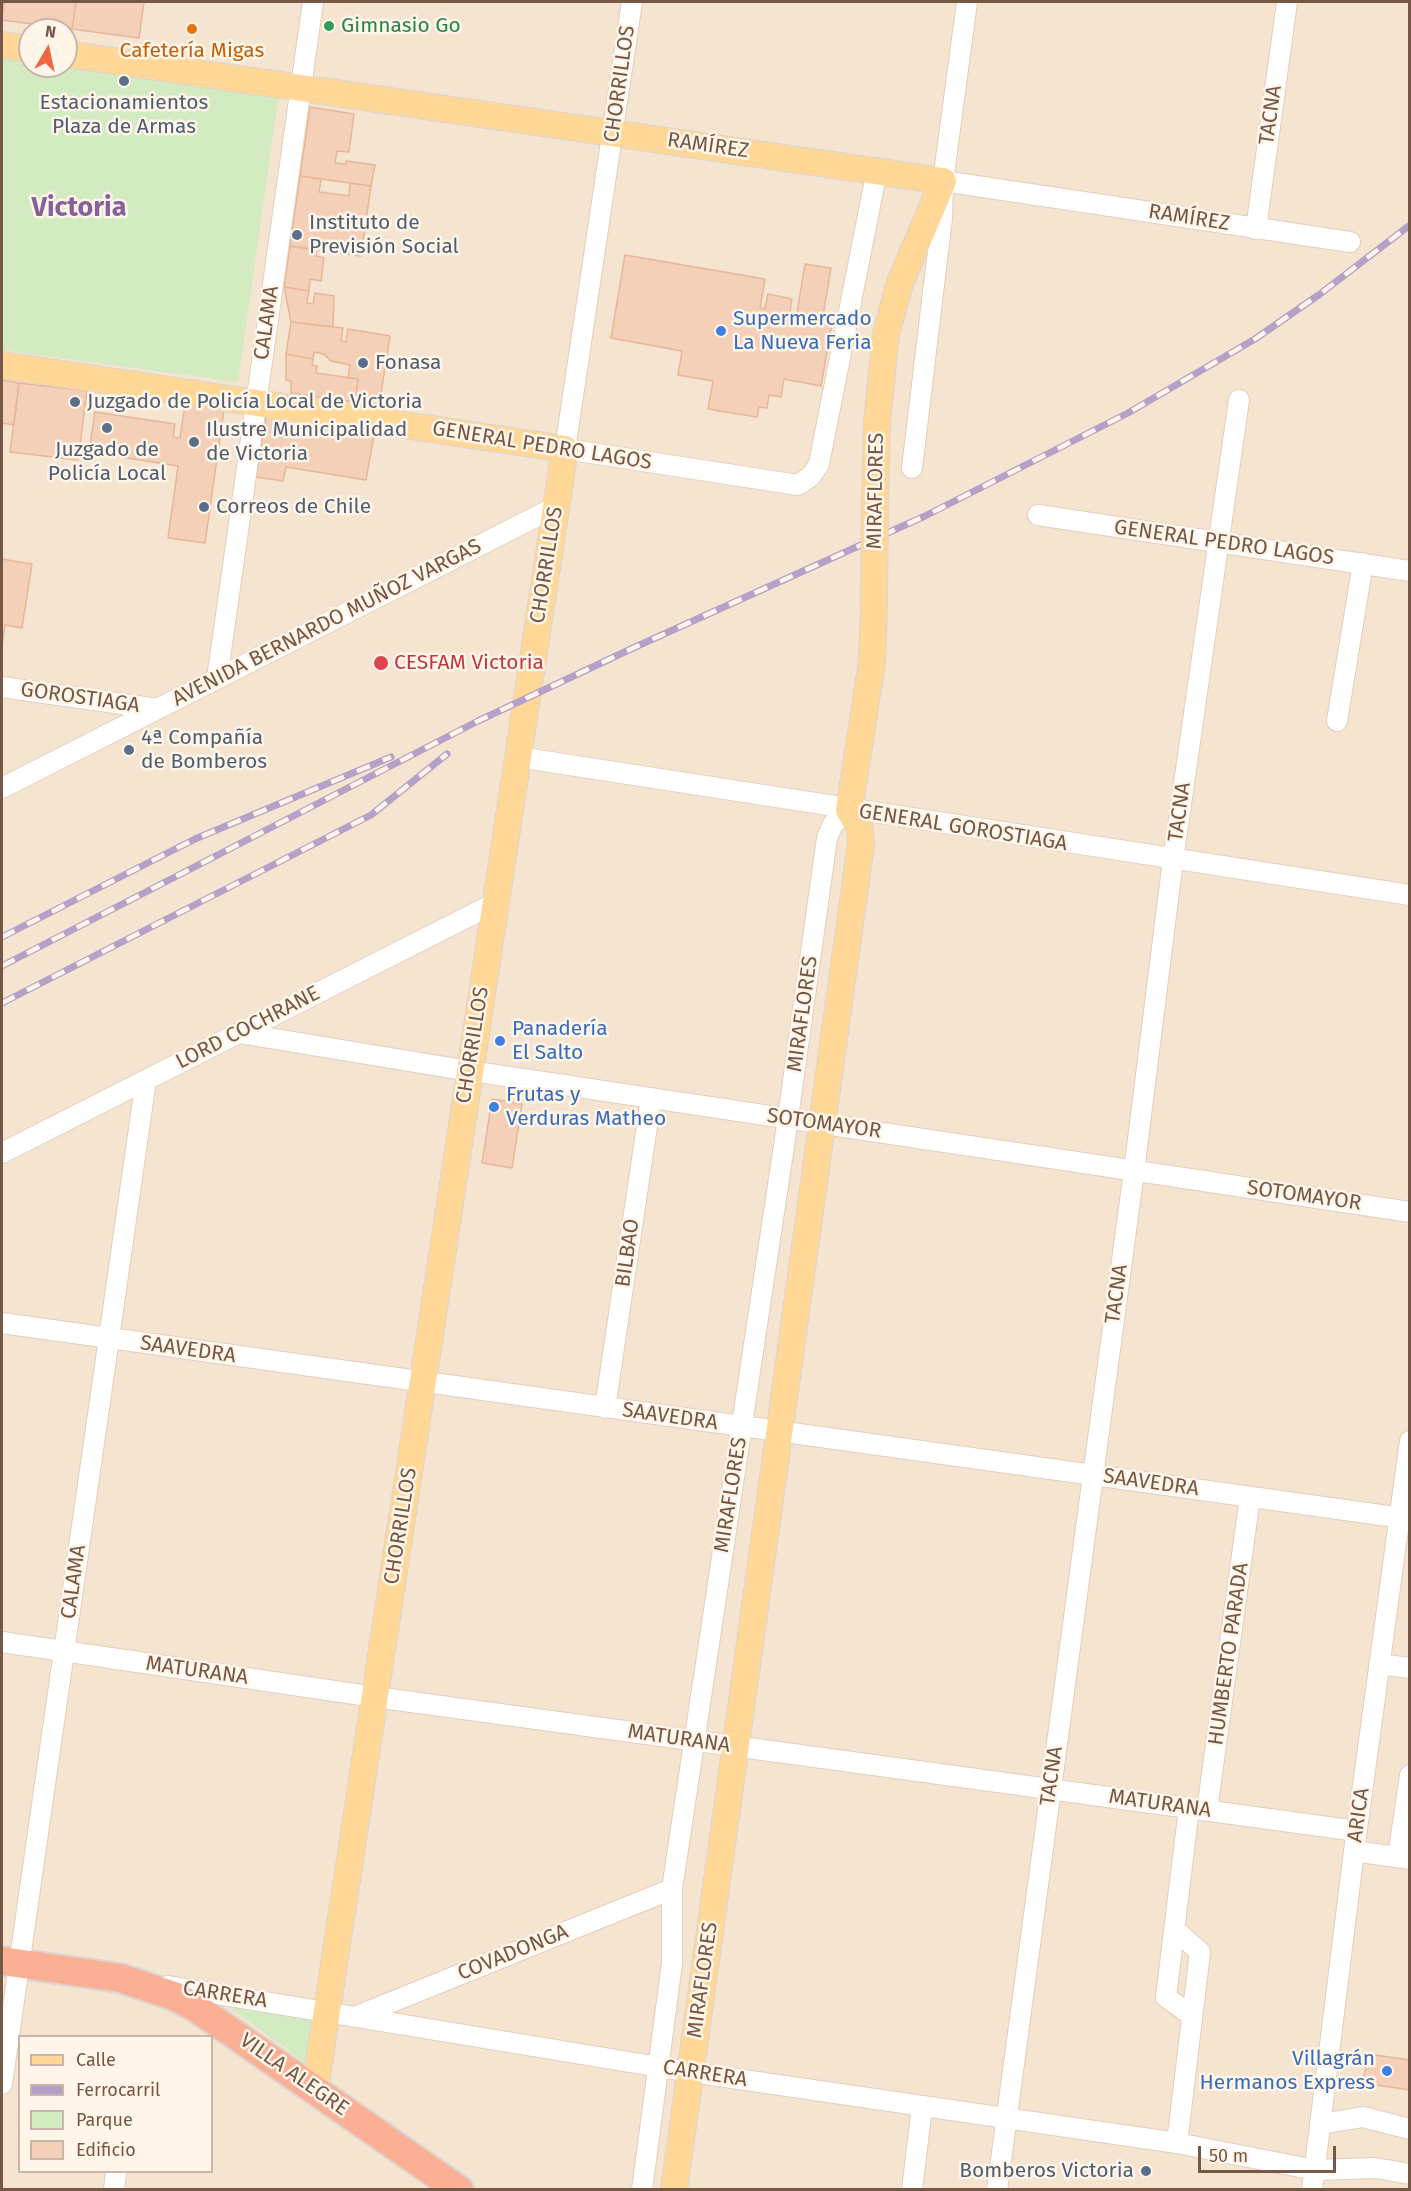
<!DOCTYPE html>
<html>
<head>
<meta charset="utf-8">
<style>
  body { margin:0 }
  #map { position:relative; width:1411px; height:2191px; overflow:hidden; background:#fdf3e2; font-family:"Fira Sans",sans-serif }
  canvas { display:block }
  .frame { position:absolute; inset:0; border:3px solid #765847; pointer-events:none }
  .legend { position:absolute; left:18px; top:2035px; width:195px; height:138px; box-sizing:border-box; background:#fff6e9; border:2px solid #c8b7a8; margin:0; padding:8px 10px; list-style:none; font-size:18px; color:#765847 }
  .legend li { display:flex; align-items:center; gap:12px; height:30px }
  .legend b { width:30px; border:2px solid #c8b7a8 }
  .north { position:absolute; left:18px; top:18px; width:60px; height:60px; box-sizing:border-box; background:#fff6e9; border:2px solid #c8b7a8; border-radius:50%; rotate:9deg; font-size:16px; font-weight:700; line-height:24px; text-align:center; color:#765847 }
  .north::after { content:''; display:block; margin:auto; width:21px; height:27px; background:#ee6741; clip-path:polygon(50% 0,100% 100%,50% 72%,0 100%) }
  .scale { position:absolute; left:1198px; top:2146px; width:138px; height:27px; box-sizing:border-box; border:3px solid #765847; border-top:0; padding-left:8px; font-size:18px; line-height:21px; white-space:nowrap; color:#765847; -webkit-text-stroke:4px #fff6e9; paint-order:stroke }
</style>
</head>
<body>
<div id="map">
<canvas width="1411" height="2191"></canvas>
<div class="frame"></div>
<ul class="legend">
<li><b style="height:8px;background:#ffd897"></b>Calle</li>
<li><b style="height:8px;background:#b5a0c7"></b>Ferrocarril</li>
<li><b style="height:16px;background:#d2ebc0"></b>Parque</li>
<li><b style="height:16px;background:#f4d0b8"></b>Edificio</li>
</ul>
<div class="north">N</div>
<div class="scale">50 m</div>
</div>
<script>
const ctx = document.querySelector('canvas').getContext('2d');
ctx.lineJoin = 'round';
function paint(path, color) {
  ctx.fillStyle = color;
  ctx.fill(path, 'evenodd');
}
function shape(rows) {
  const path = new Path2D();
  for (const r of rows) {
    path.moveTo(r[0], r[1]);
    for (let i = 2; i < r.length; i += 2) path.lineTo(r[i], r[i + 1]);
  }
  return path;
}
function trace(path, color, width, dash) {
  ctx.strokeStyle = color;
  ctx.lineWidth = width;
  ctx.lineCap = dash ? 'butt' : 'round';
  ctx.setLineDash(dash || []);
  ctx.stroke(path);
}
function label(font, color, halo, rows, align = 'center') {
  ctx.font = font + ' "Fira Sans",sans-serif';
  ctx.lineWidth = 5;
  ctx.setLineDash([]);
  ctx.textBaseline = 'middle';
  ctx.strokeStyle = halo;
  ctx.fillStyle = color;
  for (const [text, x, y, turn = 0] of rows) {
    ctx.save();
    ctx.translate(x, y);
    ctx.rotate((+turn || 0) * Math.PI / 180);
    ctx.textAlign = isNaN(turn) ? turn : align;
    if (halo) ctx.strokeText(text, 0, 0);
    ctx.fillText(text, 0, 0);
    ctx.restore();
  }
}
paint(shape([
  [2,2,1409,2,1409,2189,2,2189],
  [30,30,66,30,66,66,30,66],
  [20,2036,212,2036,212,2172,20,2172]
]), '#f5e4d0');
paint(shape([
  [2,55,30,59,30,66,66,66,279,93,238,382,2,350],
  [226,2005,317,2022,309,2065]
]), '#d2ebc0');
const building = shape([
  [4,2,76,2,72,29,2,20,4,2],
  [76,2,144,2,139,38,72,29,76,2],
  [310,107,354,114,349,152,337,151,335,163,346,164,346,161,375,165,371,186,300,176,310,107],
  [300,176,321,179,319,192,349,196,350,183,371,186,361,256,290,246,300,176],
  [290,246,317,250,316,256,324,258,321,281,310,279,309,291,284,287,290,246],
  [625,255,765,279,760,308,765,309,768,294,792,299,789,318,796,319,805,264,831,268,822,321,832,323,821,386,784,379,781,397,769,395,767,408,759,407,757,417,708,409,713,381,678,375,682,351,611,338,625,255],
  [284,287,309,291,307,303,313,304,315,293,334,296,333,327,291,322,284,287],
  [291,322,343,328,341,341,346,342,348,329,390,336,379,406,355,402,358,379,348,378,350,365,331,361,324,354,314,352,313,359,286,354,291,322],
  [286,354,313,359,312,365,317,366,316,373,358,379,355,402,291,393,291,381,286,380,286,354],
  [2,380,19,383,14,425,2,423,2,380],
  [19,383,87,391,78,460,10,452,19,383],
  [185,405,224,410,205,543,168,538,178,466,89,452,95,412,175,424,173,437,180,438,185,405],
  [266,417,374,435,366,480,286,467,283,481,256,477,266,417],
  [2,559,32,564,22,628,5,625,2,646,2,559],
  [492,1099,522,1104,512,1168,482,1163,492,1099],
  [1368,2054,1410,2060,1410,2090,1363,2083,1368,2054]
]);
paint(building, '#f4d0b8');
trace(building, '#e7b698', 1.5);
const minor = shape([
  [632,2,565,449,798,485,811,476,819,464,877,170],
  [943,181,1350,242],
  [1256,229,1287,2],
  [912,468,942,218,943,181,967,2],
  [1038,515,1410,571],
  [217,679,313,2],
  [2,687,158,709],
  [1337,721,1363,563],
  [518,757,1410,895],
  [2,788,557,506],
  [239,1033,451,1068,1410,1212],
  [2,1153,495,903],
  [2,1323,1410,1519],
  [605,1408,651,1099],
  [2,1642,375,1697,1357,1831],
  [1379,1664,1410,1668],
  [1189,1808,1166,1997,1192,2016],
  [1207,1810,1250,1497],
  [1354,1851,1410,1859],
  [1398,1857,1410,1775],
  [1174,1929,1200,1952,1177,2143],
  [168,1986,690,2072,1177,2143,1315,2170,1375,2168,1410,2174],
  [357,2016,672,1889],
  [2,2084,146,1080],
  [1321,2124,1363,2117,1410,2129],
  [114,2190,116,2172],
  [642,2190,672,1963,672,1889,785,1139,827,838,833,824,849,810],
  [912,2190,922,2107],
  [997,2190,1134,1171,1173,860,1239,400],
  [1312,2190,1354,1851,1410,1441]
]);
const major = shape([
  [2,45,30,49],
  [66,54,943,181,900,283,886,334,877,422,875,503],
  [2,365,565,449,315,2089],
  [674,2190,861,844,860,828,849,810,872,662,874,603]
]);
const highway = shape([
  [2,1961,120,1978,174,1996,195,2007,459,2190]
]);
trace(minor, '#e2cfbd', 22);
trace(major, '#dbd4cf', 28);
trace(highway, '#dbd4cf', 32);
trace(minor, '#fff', 20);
trace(major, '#ffd897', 26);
trace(highway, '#fbb096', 28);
const rail = shape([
  [2,937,195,839,391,757],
  [2,966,478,721,633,648,925,516,1128,413,1255,339,1320,294,1410,225],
  [2,1003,371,815,447,754]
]);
trace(rail, '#b5a0c7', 7);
trace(rail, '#fff6e9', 4.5, [14]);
const majorBridge = shape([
  [874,603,875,503]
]);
trace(majorBridge, '#dbd4cf', 28, []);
trace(majorBridge, '#ffd897', 26);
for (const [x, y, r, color] of [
  [329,26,6,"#2e9e5b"],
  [192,29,6,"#e8710a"],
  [124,81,6,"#5c6f8a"],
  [297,235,6,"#5c6f8a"],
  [721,331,6,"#3f7fe0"],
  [363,363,6,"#5c6f8a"],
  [75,402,6,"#5c6f8a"],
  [107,428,6,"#5c6f8a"],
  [194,442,6,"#5c6f8a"],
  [204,507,6,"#5c6f8a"],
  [381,663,8,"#e0444e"],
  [129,750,6,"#5c6f8a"],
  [500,1041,6,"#3f7fe0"],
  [494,1107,6,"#3f7fe0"],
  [1387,2071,6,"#3f7fe0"],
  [1146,2171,6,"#5c6f8a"]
]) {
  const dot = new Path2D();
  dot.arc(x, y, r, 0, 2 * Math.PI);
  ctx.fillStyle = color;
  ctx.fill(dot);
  trace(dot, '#fff6e9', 2);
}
label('21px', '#27864d', '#fff6e9', [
  ["Gimnasio Go",341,26]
], 'left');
label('21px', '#c56008', '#fff6e9', [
  ["Cafetería Migas",192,51]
]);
label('21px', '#765847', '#fff6e9', [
  ["CHORRILLOS",620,84,-82],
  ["TACNA",1271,115,-82],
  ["RAMÍREZ",708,146,8],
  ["RAMÍREZ",1189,218,9],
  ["CALAMA",267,323,-82],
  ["GENERAL PEDRO LAGOS",542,446,9],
  ["MIRAFLORES",876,491,-89],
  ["GENERAL PEDRO LAGOS",1224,543,8],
  ["CHORRILLOS",547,565,-81],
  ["AVENIDA BERNARDO MUÑOZ VARGAS",327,623,-27],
  ["GOROSTIAGA",80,698,8],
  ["TACNA",1180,812,-82],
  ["GENERAL GOROSTIAGA",963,828,9],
  ["MIRAFLORES",803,1014,-82],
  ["LORD COCHRANE",248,1028,-27],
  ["CHORRILLOS",473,1045,-81],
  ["SOTOMAYOR",824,1124,8],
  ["SOTOMAYOR",1304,1196,8],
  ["BILBAO",628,1253,-82],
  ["TACNA",1117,1294,-82],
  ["SAAVEDRA",188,1350,8],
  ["SAAVEDRA",670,1417,8],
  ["SAAVEDRA",1151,1483,8],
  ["MIRAFLORES",731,1495,-81],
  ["CHORRILLOS",401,1526,-81],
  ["CALAMA",74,1582,-82],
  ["HUMBERTO PARADA",1229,1654,-82],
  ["MATURANA",197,1671,8],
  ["MATURANA",679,1739,8],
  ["TACNA",1052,1776,-82],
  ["MATURANA",1160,1804,8],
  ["ARICA",1359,1815,-82],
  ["COVADONGA",513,1953,-22],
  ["MIRAFLORES",703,1980,-82],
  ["CARRERA",225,1995,9],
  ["CARRERA",705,2074,9],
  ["VILLA ALEGRE",294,2075,35]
]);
label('21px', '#4e5e75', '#fff6e9', [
  ["Estacionamientos",124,103,"center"],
  ["Plaza de Armas",124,127,"center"],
  ["Instituto de",309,223],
  ["Previsión Social",309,247],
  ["Fonasa",375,363],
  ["Juzgado de Policía Local de Victoria",87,402],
  ["Ilustre Municipalidad",206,430],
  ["de Victoria",206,454],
  ["Juzgado de",107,450,"center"],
  ["Policía Local",107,474,"center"],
  ["Correos de Chile",216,507],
  ["4ª Compañía",141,738],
  ["de Bomberos",141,762],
  ["Bomberos Victoria",1134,2171,"right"]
], 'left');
label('21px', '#366cbe', '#fff6e9', [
  ["Supermercado",733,319],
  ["La Nueva Feria",733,343],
  ["Panadería",512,1029],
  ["El Salto",512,1053],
  ["Frutas y",506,1095],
  ["Verduras Matheo",506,1119],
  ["Villagrán",1375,2059,"right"],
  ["Hermanos Express",1375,2083,"right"]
], 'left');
label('21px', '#be3a42', '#fff6e9', [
  ["CESFAM Victoria",394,663]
], 'left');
label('bold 27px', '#87629a', '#fff6e9', [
  ["Victoria",79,208]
]);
</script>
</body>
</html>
